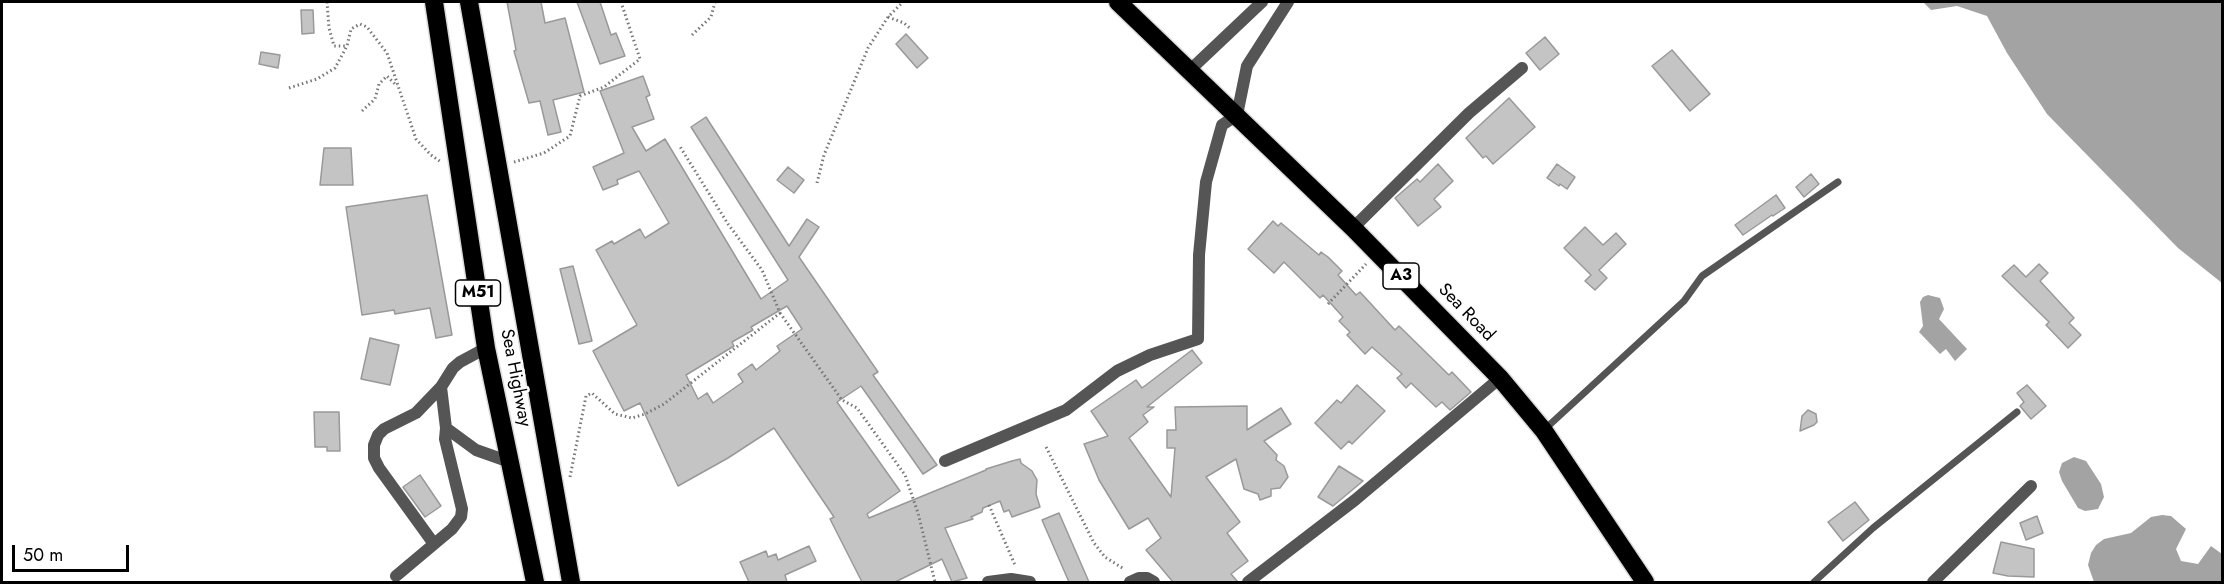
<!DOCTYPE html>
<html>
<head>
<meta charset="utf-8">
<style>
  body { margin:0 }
  #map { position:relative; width:2224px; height:584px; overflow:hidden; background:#fff; font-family:Jost,sans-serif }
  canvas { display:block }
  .frame { position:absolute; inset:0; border:3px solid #000; pointer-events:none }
  .scale { position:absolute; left:12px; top:545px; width:117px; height:27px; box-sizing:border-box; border:3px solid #000; border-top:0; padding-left:8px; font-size:18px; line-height:21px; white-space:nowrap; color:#000; -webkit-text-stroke:4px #fff; paint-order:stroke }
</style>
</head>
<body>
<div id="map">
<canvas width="2224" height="584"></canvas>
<div class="frame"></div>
<div class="scale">50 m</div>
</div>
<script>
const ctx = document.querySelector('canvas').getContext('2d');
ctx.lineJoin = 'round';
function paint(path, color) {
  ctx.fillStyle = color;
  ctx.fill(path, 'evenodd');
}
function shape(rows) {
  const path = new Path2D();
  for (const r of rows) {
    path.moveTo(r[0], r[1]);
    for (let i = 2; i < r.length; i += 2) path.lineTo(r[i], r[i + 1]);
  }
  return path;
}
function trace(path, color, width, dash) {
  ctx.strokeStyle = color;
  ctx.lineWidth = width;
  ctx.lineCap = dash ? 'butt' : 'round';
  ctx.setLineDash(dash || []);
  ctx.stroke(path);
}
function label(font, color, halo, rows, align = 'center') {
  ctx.font = font + ' Jost,sans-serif';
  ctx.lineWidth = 5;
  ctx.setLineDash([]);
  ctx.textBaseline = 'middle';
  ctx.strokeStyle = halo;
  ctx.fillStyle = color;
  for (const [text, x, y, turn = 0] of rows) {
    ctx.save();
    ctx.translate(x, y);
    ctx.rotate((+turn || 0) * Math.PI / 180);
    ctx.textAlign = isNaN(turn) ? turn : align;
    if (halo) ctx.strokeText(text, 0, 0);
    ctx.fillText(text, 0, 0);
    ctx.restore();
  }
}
paint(shape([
  [1923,2,2222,2,2222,283,2178,248,2047,114,2007,53,1987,16,1957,6,1931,10],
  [1928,295,1940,298,1944,309,1939,319,1967,349,1955,361,1946,349,1940,354,1919,332,1923,326,1920,302,1923,297],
  [2074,457,2086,461,2101,484,2104,497,2098,509,2085,511,2078,508,2062,481,2059,472,2062,463],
  [2162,515,2171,516,2186,529,2176,549,2181,561,2198,564,2211,546,2222,554,2222,582,2094,582,2088,565,2091,553,2096,545,2104,539,2131,533,2151,517]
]), '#a3a3a3');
const building = shape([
  [507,2,541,2,545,23,565,18,584,92,553,100,561,132,548,135,540,101,529,103,514,51,516,50,507,2],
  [577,2,600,2,611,35,616,33,625,56,600,64,577,2],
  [301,10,313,10,314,33,302,34,301,10],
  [906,34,928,58,917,68,896,44,906,34],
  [1545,37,1559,54,1540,70,1526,53,1545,37],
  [1672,50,1710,94,1690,111,1652,66,1672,50],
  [261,52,280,55,278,68,259,64,261,52],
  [643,76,650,95,646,97,654,119,632,127,646,151,665,139,761,299,788,280,691,127,706,117,789,246,807,219,819,227,799,257,878,372,873,375,937,465,923,474,861,386,837,402,900,491,867,514,869,518,986,470,986,469,1012,461,1020,459,1021,463,1032,471,1037,480,1036,494,1040,507,1012,517,1009,510,1004,512,1000,501,983,508,982,512,971,517,973,519,945,528,967,578,952,582,942,559,895,582,862,582,830,519,834,517,774,428,728,458,678,486,640,403,624,411,593,351,637,325,596,250,612,241,614,244,640,229,645,238,669,223,639,171,617,180,618,184,603,190,593,167,624,153,600,91,643,76],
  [787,306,802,329,777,346,780,351,756,370,752,364,738,374,743,382,713,403,707,393,698,399,686,375,734,346,732,342,753,330,751,327,787,306],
  [1509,98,1535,127,1493,164,1486,156,1483,158,1466,138,1509,98],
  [324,148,351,148,353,185,320,185,324,148],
  [1438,164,1453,181,1434,199,1441,207,1418,226,1395,198,1417,179,1420,182,1438,164],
  [1557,164,1575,177,1567,189,1560,184,1559,186,1547,178,1557,164],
  [788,167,804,180,794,193,777,180,788,167],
  [1811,174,1819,184,1804,197,1796,187,1811,174],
  [427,195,452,335,436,338,430,308,395,314,394,310,362,315,346,207,427,195],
  [1776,195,1785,208,1773,216,1772,215,1743,235,1735,225,1776,195],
  [1273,221,1278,226,1281,223,1319,255,1321,252,1328,257,1342,271,1338,275,1356,295,1360,292,1395,330,1399,326,1449,375,1452,372,1471,392,1450,410,1442,402,1436,407,1411,383,1406,388,1397,378,1402,374,1372,347,1365,354,1347,335,1350,332,1339,321,1343,317,1323,295,1320,298,1284,262,1274,273,1248,249,1273,221],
  [1585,227,1603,245,1616,233,1626,244,1599,270,1607,278,1595,290,1585,281,1591,275,1564,248,1585,227],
  [2039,264,2048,273,2040,281,2074,318,2069,323,2081,335,2068,348,2046,325,2049,322,2002,276,2014,265,2026,277,2039,264],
  [573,266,592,341,579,344,560,269,573,266],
  [370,338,399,345,390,385,361,379,370,338],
  [1192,350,1202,363,1147,407,1154,407,1143,415,1148,422,1129,438,1171,497,1175,448,1167,448,1167,430,1176,430,1175,407,1247,406,1247,430,1281,408,1291,424,1264,441,1277,455,1276,460,1284,466,1288,477,1280,488,1271,489,1271,496,1260,500,1258,494,1244,489,1236,459,1206,477,1240,522,1227,533,1248,561,1231,574,1238,582,1173,582,1146,550,1161,538,1148,518,1129,529,1099,480,1084,444,1108,436,1091,411,1136,380,1142,388,1192,350],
  [1357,385,1385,411,1352,444,1349,441,1341,449,1315,423,1337,400,1341,403,1357,385],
  [2027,385,2046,406,2031,419,2020,406,2024,402,2017,393,2027,385],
  [1808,410,1816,414,1817,422,1814,425,1800,431,1802,416,1808,410],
  [314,412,339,412,340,451,327,451,327,447,315,447,314,412],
  [1339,466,1363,481,1333,506,1318,497,1339,466],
  [420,475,441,506,425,517,403,487,420,475],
  [1855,502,1869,520,1843,541,1828,522,1855,502],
  [1059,513,1089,582,1069,582,1042,520,1059,513],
  [2037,516,2043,533,2026,540,2020,523,2037,516],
  [2001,542,2034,549,2034,577,2008,576,1993,573,2001,542],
  [809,546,816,561,785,575,787,582,749,582,740,562,766,551,768,557,776,554,778,560,809,546]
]);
paint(building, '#c4c4c4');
trace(building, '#999', 1.5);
const highway = shape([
  [434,2,486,348,535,582],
  [469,2,571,582],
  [1118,2,1353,228,1500,378,1544,431,1645,582]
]);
trace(highway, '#dbdbdb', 21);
trace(shape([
  [327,2,329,28,334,46,347,46],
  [888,17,904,23,911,29],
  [692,35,711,17,715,2],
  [289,88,317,79,335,68,347,46,351,29,360,24,367,27,387,53,416,139,431,155,441,162],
  [362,111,375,99,379,84,387,76,397,86],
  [514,162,544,153,570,136,580,96,604,87,640,59,621,2],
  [817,183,824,155,868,48,888,17,903,2],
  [1328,304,1366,264],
  [780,313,842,400,857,408,905,475,918,513,935,582],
  [1046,447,1094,543,1105,557,1124,569],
  [570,477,586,396,592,393,615,414,632,418,645,414,664,404,780,313,762,270,728,224,679,145],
  [989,505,1015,565]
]), '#777', 3, [1.5, 3]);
trace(shape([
  [1545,429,1684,301,1702,276,1838,182],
  [1814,582,1873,528,2017,412]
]), '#555', 7);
trace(shape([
  [1189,71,1262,2],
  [1353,228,1469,113,1522,68],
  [446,428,476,450,510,462],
  [945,461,1066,410,1117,371,1150,355,1198,339,1199,255,1206,182,1222,125,1237,115,1247,66,1288,2],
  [434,544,379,468,374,458,374,445,378,435,384,429,416,413,441,387,453,368,460,362,486,348],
  [396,576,452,529,461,517,462,509,445,439,446,428,441,387],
  [988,582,1011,579,1030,582],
  [1130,582,1139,578,1147,578,1154,582],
  [1248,582,1355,500,1500,378],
  [1933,582,2031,486]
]), '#555', 12);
trace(highway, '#000', 18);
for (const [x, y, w] of [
  [1401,276,36],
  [478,293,45]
]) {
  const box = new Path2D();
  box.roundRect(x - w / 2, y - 13, w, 26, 4.5);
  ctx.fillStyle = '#fff';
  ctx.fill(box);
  trace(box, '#000', 1.5);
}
label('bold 16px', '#000', null, [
  ["A3",1401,276],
  ["M51",478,293]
]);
label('18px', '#000', '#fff', [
  ["Sea Road",1466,313,46],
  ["Sea Highway",515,378,79]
]);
</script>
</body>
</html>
